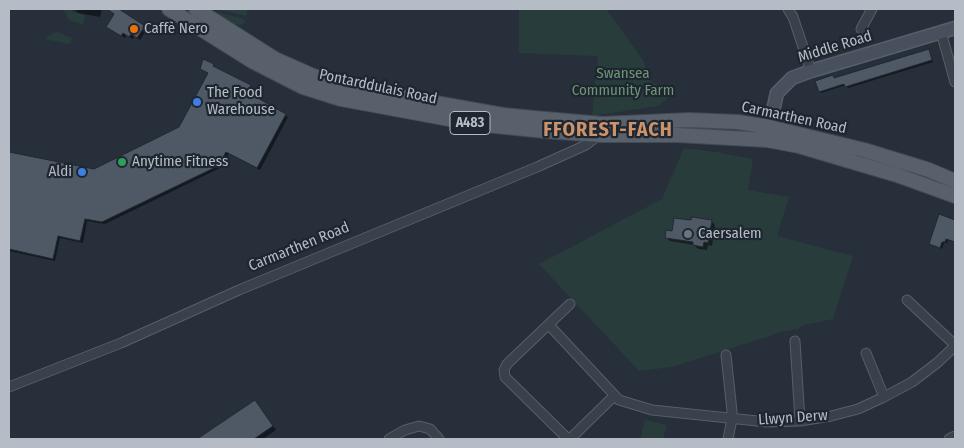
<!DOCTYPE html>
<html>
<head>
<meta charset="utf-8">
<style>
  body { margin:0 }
  #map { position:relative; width:964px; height:448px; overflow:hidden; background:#262f3a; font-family:"Fira Sans Condensed",sans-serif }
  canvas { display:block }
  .frame { position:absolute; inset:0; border:10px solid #b5bcc6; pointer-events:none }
</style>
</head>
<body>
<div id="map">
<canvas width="964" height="448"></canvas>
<div class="frame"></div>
</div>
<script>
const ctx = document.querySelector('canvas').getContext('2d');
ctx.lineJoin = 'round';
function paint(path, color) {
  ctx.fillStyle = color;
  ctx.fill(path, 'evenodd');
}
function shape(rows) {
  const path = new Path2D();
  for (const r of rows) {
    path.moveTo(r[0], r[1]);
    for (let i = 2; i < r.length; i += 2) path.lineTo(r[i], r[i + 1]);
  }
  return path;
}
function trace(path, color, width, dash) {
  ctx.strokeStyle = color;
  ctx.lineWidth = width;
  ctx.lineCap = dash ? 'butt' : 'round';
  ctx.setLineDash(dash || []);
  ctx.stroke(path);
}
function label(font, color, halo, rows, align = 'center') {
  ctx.font = font + ' "Fira Sans Condensed",sans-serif';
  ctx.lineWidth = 4.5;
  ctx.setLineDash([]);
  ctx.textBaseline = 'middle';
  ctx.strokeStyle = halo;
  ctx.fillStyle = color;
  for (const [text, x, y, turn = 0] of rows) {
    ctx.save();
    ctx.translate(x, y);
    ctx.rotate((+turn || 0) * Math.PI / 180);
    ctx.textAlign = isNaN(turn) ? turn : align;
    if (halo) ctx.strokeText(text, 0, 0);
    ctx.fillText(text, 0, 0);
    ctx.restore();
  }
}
paint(shape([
  [63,9,72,9,72,12,85,15,83,25,69,20],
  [215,9,247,9,247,14,246,16],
  [519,9,606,9,643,60,651,81,672,95,658,106,592,116,598,56,519,53],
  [209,10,244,19,246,21,242,25,229,24],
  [57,32,72,38,70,44,45,39,50,35],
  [684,148,716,152,753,159,748,190,789,197,777,236,853,256,833,319,804,325,798,329,776,333,773,335,672,367,639,371,539,264,662,199],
  [645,420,667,425,663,439,640,439]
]), '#293c3c');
paint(shape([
  [74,9,102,9,100,17,78,13],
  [112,9,117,9,147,29,140,40,134,36,133,39,126,35,125,38,111,29,115,14,111,10],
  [928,50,933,62,848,88,846,85,821,93,820,91,834,78],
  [213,65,215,68,250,86,253,89,249,95,288,117,260,170,229,153,220,168,105,224,87,221,83,243,60,238,55,261,9,251,9,153,94,170,180,128,209,74,201,69],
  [939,216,955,221,955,242,948,240,947,243,944,243,942,249,931,244],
  [711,221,715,225,712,246,708,245,707,250,698,249,694,245,670,241,666,237,673,232],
  [255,401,276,430,263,439,199,439]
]), '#0007');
const building = shape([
  [107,9,119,9,145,26,137,38,131,34,129,37,123,33,121,36,106,27,114,14,107,9],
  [929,49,932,60,845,87,844,84,819,92,815,81,833,75,834,78,929,49],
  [203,59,214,64,213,66,251,85,247,92,286,114,257,168,226,152,218,166,102,222,85,219,80,241,58,236,53,259,9,249,9,152,94,169,179,127,208,73,200,69,203,59],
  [939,214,955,220,955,242,946,239,945,242,942,242,940,248,929,244,939,214],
  [692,217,712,220,708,243,704,242,703,247,693,245,693,242,665,238,666,230,672,231,674,218,691,220,692,217],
  [255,400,273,426,254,439,197,439,255,400]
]);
paint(building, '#4f5865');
trace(building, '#202832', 1);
const street = shape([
  [788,9,793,17,811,71],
  [861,29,872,9],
  [941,32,955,82],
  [907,300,955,345],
  [549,325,619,400,652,410,767,422,800,421,831,416,858,409,884,397,912,382,937,363,955,346],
  [795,341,800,421],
  [866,353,884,397],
  [726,355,732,411,732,419,728,439],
  [9,387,121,343,239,290,537,167,586,145,600,134],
  [389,439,405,430,419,426,430,429,439,439],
  [568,439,505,377,504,370,507,364,570,304],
  [570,439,614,396],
  [949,439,955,436]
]);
const secondary = shape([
  [767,137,777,93,792,78,811,71,955,28]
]);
const primary = shape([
  [169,9,252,61,303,87,341,99,476,124,545,131,600,135,677,135,767,140,799,146,897,175,955,196],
  [196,9,275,59,311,75,346,87,503,115,534,118,602,124,689,120,738,122,769,127,864,150,929,170,955,181]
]);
trace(street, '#575f69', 11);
trace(secondary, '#575f69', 15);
trace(primary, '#424a54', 16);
trace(street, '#39414b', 9);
trace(secondary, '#48505d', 12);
trace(primary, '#57606b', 14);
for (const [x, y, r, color] of [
  [134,29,5,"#e8710a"],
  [197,102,5,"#3f7fe0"],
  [122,162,5,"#2e9e5b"],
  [82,172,5,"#3f7fe0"],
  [688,234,5,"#6b7280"]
]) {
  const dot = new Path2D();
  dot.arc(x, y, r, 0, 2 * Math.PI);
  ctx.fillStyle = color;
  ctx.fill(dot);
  trace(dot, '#1e2630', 2);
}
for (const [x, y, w] of [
  [470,123,40]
]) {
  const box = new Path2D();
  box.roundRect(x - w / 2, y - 11.5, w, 23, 4);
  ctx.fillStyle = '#1e2630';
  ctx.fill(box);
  trace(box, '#b5bcc6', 1);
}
label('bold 14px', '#b5bcc6', null, [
  ["A483",470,123]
]);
label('15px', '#b5bcc6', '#1e2630', [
  ["Caffè Nero",144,29],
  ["The Food",207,93],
  ["Warehouse",207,110],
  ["Anytime Fitness",132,162],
  ["Aldi",72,172,"right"],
  ["Caersalem",698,234]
], 'left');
label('15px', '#b5bcc6', '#1e2630', [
  ["Middle Road",835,47,-17],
  ["Pontarddulais Road",378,87,12],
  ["Carmarthen Road",794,118,12],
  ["Carmarthen Road",299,247,-22],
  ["Llwyn Derw",793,418,-4]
]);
label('15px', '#6e9576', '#1e2630', [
  ["Swansea",623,74],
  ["Community Farm",623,91]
]);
ctx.letterSpacing = '1px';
label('bold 20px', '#ca936c', '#1e2630', [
  ["FFOREST-FACH",608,130]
]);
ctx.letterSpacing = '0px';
</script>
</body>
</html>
